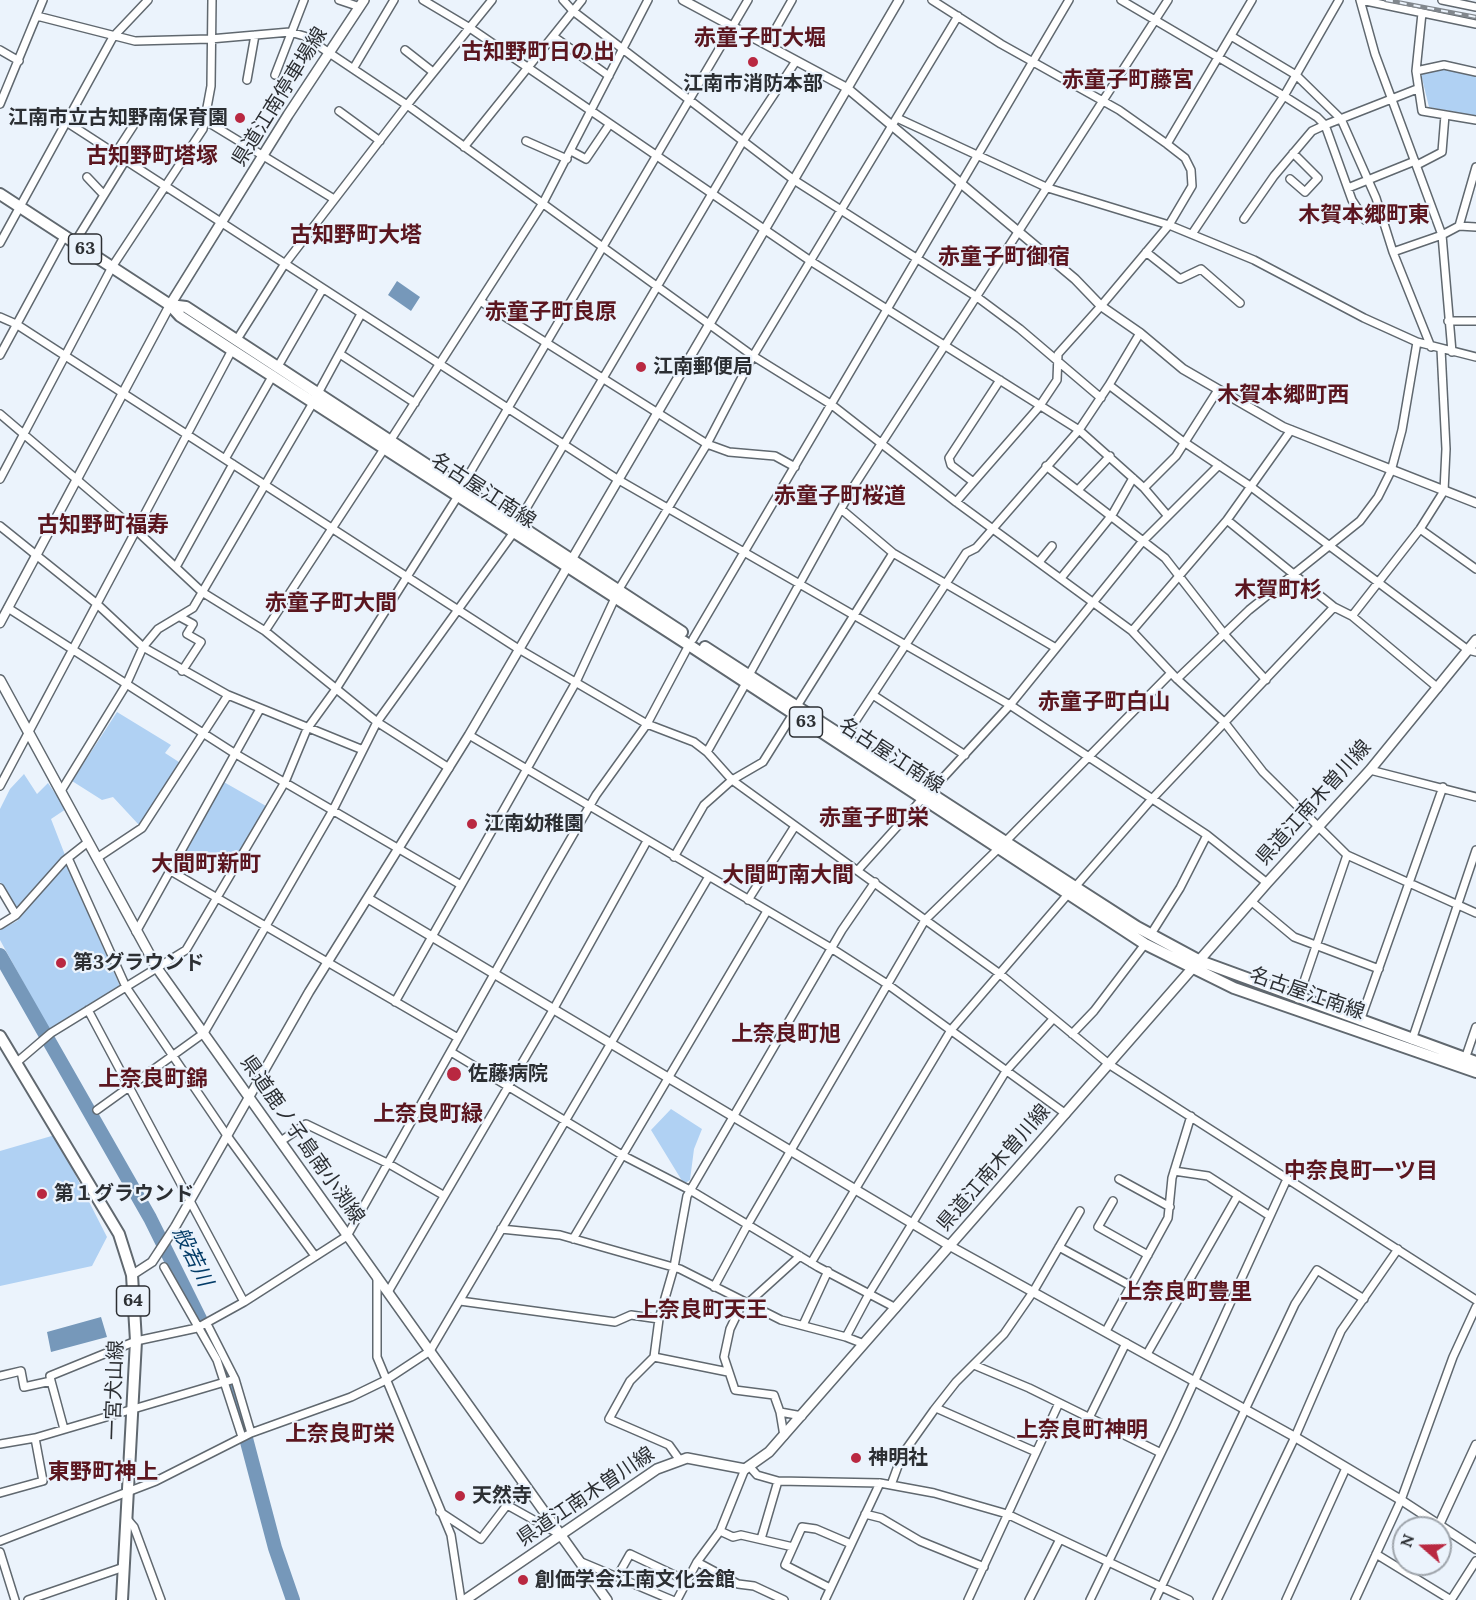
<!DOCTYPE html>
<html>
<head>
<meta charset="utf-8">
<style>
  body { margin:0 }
  #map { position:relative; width:1476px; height:1600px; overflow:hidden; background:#ebf3fc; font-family:Lora,serif }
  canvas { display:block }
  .north { position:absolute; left:1392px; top:1516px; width:60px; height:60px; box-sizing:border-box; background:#ebf3fc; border:2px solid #9fa5ac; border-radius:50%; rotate:290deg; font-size:16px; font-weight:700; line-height:24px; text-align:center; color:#2c2f33 }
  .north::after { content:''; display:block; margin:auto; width:21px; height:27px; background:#b92841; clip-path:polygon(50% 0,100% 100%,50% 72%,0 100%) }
</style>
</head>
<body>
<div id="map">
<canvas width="1476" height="1600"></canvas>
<div class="north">N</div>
</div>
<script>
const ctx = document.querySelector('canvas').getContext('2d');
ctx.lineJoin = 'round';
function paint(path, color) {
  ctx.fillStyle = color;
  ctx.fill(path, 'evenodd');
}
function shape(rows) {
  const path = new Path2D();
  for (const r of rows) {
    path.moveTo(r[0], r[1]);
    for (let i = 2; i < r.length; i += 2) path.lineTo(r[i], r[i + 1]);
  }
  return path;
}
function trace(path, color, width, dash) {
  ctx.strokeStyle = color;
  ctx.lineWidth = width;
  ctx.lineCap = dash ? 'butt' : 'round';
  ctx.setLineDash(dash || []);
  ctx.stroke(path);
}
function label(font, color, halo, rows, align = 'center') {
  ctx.font = font + ' Lora,"Noto Sans JP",serif';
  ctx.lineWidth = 4.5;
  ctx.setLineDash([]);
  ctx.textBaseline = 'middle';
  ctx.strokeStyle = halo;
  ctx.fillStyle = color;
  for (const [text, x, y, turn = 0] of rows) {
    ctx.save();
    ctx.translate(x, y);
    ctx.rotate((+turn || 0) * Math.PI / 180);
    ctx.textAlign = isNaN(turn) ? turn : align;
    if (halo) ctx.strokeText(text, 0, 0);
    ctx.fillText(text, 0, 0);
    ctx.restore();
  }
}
paint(shape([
  [1444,69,1476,75,1476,116,1429,107,1421,74],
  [117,712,171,745,165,753,182,764,139,825,113,797,102,800,72,781],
  [24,774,37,794,48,783,66,809,51,819,65,855,16,909,0,882,0,809,10,789],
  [222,781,266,806,226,875,183,850],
  [66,864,120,986,49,1029,0,940,0,930,17,921],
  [671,1109,702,1129,694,1149,690,1180,684,1184,651,1130],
  [55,1135,107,1237,92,1266,0,1286,0,1151]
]), '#b0d1f3');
paint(shape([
  [397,281,420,297,411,311,388,295],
  [101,1317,107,1337,51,1352,47,1332]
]), '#7698ba');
trace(shape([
  [0,955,150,1218,217,1353,233,1389,275,1548,293,1600]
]), '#7698ba', 14);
const minor = shape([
  [339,0,360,7],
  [423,0,470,28,812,262,1079,430,1144,488,1167,515],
  [563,0,573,11,794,180,977,297,1020,329,1101,398],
  [932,0,1001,44,1119,110,1167,144,1185,158,1191,170,1192,186,1169,225,1101,306,1058,354,1057,380,1039,407,956,502],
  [1121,0,1284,96,1317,117,1325,125,1417,89],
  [1360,0,1375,54,1442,235,1452,352],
  [1361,0,1476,24],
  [1442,0,1476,7],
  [37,16,135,41,210,39,290,32,304,36,407,105,753,356,832,405,956,502,1132,631,1177,679,1225,723,1263,772,1347,855,1476,913],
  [553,36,609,76],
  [1231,36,1296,75,1341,119,1376,198,1393,252,1431,347],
  [767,44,792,0],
  [0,50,19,61],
  [405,50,433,72],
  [353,69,394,0],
  [1416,71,1422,13],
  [1476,72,1444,65,1416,71,1422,111,1476,120],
  [275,75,304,0],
  [247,80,255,35],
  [0,104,43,0],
  [339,111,380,141],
  [897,118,1048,188,1169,225,1254,260,1364,318,1417,342,1476,357],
  [206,121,334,199],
  [68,123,617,479,1010,705,1207,835,1267,883],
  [526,141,567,159],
  [1167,144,1252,0],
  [464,147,582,0],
  [571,151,586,159,609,125],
  [115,154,137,120],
  [1417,165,1442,152,1445,115],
  [87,177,104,195],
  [1290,179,1305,192,1318,178,1293,153],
  [1348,188,1415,161],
  [1244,219,1274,176,1312,131,1325,125,1352,200,1365,220],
  [1459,226,1476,167],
  [1192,234,1284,96,1339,0],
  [75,242,125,161],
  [0,243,113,37,148,0],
  [1146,252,1180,279,1201,269,1240,303],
  [1393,252,1442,235,1459,226,1476,227],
  [480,301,707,444,729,452,775,456,795,467],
  [0,317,16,324,517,648,647,724,694,742,707,752,732,780,1000,974,1110,1065,1476,1300],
  [1448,321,1476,321],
  [236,341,284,265,407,105,492,0],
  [340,354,415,403],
  [0,355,65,235],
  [277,368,322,290],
  [1109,385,1140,333],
  [317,395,361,314],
  [0,414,137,531,202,592,265,631,377,722,449,768],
  [390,441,543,203,648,0],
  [225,459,273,375],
  [1046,466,1165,558,1225,635,1266,680],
  [0,479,112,267,203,129,211,86,212,0],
  [972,481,951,465,949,458,1000,380],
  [461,488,748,0],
  [1144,488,1176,456,1218,390],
  [1078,490,1110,456],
  [841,509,893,553,1056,648],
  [1227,520,1334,607,1352,616,1438,688],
  [517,524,743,141,796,61],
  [0,526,97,604,143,647,228,695,363,750],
  [1420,529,1476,569],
  [1039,562,1052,546],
  [176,567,233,464],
  [1061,578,1112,515,1133,478],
  [619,589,707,444,753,356,958,16],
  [8,608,234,753,461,885],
  [1352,616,1420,529,1444,491,1446,449,1441,349],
  [180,617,193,624,187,634,201,642,182,671],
  [265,631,384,449],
  [1132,631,1227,520,1291,430],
  [693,639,1069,0],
  [749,675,852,489,1168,0],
  [1177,679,1249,610,1360,521,1378,497,1391,471,1402,430,1417,342],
  [873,695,965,755],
  [797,706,893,553],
  [469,735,831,948,887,984,1066,1114],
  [843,740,966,553,976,548,1079,430,1109,385,1181,440,1250,486,1468,650,1476,652],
  [707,752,746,683],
  [1370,770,1476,797],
  [0,786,232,350],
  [61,791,126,685,143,647,158,629,193,608,314,401],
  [930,792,1010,705,1142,542,1219,465],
  [1005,842,1171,673],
  [674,857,704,805,732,780,763,762,793,714],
  [68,858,126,987,228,1137,315,1256],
  [97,858,142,828,228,695],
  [169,870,458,1038],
  [858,870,923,798],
  [1075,887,1151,800,1334,607],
  [0,888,16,915],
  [748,900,795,826],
  [1252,902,1294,937,1379,969],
  [0,925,16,915,64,861,88,842],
  [136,932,260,709],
  [1151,934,1180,888,1207,835],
  [1298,999,1347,855],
  [395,1002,576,682,615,598],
  [88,1010,244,1302],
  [1360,1021,1443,787],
  [1072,1034,1094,1011,1145,944],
  [1412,1040,1476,850],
  [451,1052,622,1155,690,1190,818,1267,896,1308],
  [1465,1059,1476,1027],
  [16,1063,51,1033,186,950,285,782,307,729,336,689,458,496],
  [97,1110,204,1033,333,810,377,722,514,532],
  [281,1141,306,1124,389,1164,443,1195],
  [1174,1171,1208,1176,1270,1216],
  [1119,1179,1170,1207],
  [1113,1201,1098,1227,1148,1255],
  [501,1229,560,1235,680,1269,781,1320,846,1337,864,1344],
  [573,1239,767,911],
  [1059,1247,1131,1286],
  [811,1263,951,1030,1069,893],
  [164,1267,217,1360,242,1437],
  [377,1276,377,1357,451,1535,461,1600],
  [714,1287,748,1224,925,920,999,848],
  [388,1292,553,1010,647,841],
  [460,1301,615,1322,631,1315,659,1319],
  [743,1302,730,1329,724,1357,735,1390,774,1395,780,1412,802,1416],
  [747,1304,800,1256],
  [207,1324,235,1379,251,1433],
  [803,1325,828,1271],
  [1106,1331,1168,1218,1172,1178,1191,1116],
  [846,1337,870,1292,1006,1071,1053,1019],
  [1147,1354,1238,1195],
  [654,1357,728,1372],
  [974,1365,1029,1388,1161,1453],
  [0,1376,21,1371,24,1387,51,1381,50,1376,136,1341,197,1328,244,1302,347,1236,548,878,596,795,647,724,689,645],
  [51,1381,64,1429],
  [936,1408,1036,1452],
  [780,1412,784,1436],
  [1089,1418,1126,1343],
  [35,1438,235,1379],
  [0,1444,35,1438,43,1481,0,1493],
  [679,1459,669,1445,609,1419,630,1381,654,1357,659,1319,674,1267,687,1196,842,930,875,882],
  [750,1467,757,1475,778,1481,880,1483,934,1493,1007,1514,1189,1600],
  [891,1485,902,1455,934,1410,956,1382,1004,1334,1033,1292,1080,1211],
  [507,1505,523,1484],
  [440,1512,481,1539,507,1505,559,1534],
  [865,1514,881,1518,920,1541,984,1567],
  [128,1520,134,1527,161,1600],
  [720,1531,733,1537,741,1535,793,1547],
  [761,1539,778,1481],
  [0,1541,156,1481,251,1433,351,1397,386,1380,430,1351,708,878],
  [0,1552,15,1600],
  [1376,1554,1451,1600],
  [579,1561,672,1600],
  [697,1562,738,1584,754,1586,784,1600],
  [617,1577,630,1554,687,1581],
  [830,1588,785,1565,802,1527,816,1529,851,1544],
  [28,1600,124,1567],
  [677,1600,697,1562,720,1531,745,1469],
  [825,1600,880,1483],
  [968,1600,1059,1403],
  [1029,1600,1060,1539],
  [1090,1600,1174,1426,1287,1179],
  [1155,1600,1295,1304,1317,1270,1364,1299],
  [1217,1600,1295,1437,1341,1331,1398,1249],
  [1286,1600,1346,1468],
  [1355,1600,1401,1500,1453,1357,1476,1307],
  [1451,1600,1476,1561]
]);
const tertiary = shape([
  [683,0,847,88,1075,279,1101,306,1140,333,1183,369,1283,427,1476,503],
  [0,623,170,305],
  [369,899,950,1246,1295,1437,1401,1500,1476,1549],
  [132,1275,152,1262,175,1227,309,992,469,735,899,0],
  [1439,1525,1476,1445]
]);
const secondary = shape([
  [170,305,288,115,364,0],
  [0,680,157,968,607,1600],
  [465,1600,657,1469,687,1458,745,1469,769,1452,1267,883,1370,770,1476,640]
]);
const primary = shape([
  [0,194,170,305,180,316,232,350,689,645,1145,944,1234,988,1476,1072],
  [170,305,186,307,682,632],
  [705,647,1075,887,1137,927,1200,961,1476,1062],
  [0,1036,119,1234,132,1275,136,1341,122,1600]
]);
trace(minor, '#60686f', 10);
trace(tertiary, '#60686f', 11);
trace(secondary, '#60686f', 12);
trace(primary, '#60686f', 14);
trace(minor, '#fff', 7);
trace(tertiary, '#fff', 8);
trace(secondary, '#fff', 9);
trace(primary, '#fff', 10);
const rail = shape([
  [1386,0,1476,17]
]);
trace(rail, '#81878d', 4.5);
trace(rail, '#ebf3fc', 2, [7]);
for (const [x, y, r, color] of [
  [753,62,6,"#b92841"],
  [240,118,6,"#b92841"],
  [641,367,6,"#b92841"],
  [472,824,6,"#b92841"],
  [61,963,6,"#b92841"],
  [454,1074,8,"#b92841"],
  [42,1194,6,"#b92841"],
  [856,1458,6,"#b92841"],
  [460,1496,6,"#b92841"],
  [523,1580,6,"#b92841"]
]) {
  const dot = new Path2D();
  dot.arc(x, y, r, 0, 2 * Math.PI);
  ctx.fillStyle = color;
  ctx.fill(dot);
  trace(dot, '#ebf3fc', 2);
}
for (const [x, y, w] of [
  [85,249,33],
  [806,722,33],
  [133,1301,33]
]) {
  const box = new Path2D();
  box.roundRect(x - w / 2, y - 15, w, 30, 4.5);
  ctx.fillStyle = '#ebf3fc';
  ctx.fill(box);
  trace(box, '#2c2f33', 1.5);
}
label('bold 18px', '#2c2f33', null, [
  ["63",85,249],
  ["63",806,722],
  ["64",133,1301]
]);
label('bold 20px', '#2c2f33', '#ebf3fc', [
  ["江南市消防本部",753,84,"center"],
  ["江南市立古知野南保育園",228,118,"right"],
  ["江南郵便局",653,367],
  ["江南幼稚園",484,824],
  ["第3グラウンド",73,963],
  ["佐藤病院",468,1074],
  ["第１グラウンド",54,1194],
  ["神明社",868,1458],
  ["天然寺",472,1496],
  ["創価学会江南文化会館",535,1580]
], 'left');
label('20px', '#2c2f33', '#ebf3fc', [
  ["県道江南停車場線",280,97,-58],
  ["名古屋江南線",483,491,33],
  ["名古屋江南線",891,756,33],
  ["県道江南木曽川線",1314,803,-48],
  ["名古屋江南線",1307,994,19],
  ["県道鹿ノ子島南小渕線",302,1140,55],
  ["県道江南木曽川線",994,1168,-49],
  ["一宮犬山線",115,1390,-88],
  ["県道江南木曽川線",586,1497,-34]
]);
label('italic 21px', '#033c68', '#ebf3fc', [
  ["般若川",192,1257,64]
]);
label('bold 22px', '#5b161f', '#ebf3fc', [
  ["赤童子町大堀",760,39],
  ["古知野町日の出",538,53],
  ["赤童子町藤宮",1128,81],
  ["古知野町塔塚",152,157],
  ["木賀本郷町東",1364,216],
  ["古知野町大塔",356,236],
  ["赤童子町御宿",1004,258],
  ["赤童子町良原",551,313],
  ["木賀本郷町西",1283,396],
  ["赤童子町桜道",840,497],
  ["古知野町福寿",103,526],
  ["木賀町杉",1278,591],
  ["赤童子町大間",331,604],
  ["赤童子町白山",1104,703],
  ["赤童子町栄",874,819],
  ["大間町新町",206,865],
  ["大間町南大間",788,876],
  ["上奈良町旭",786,1035],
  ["上奈良町錦",153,1080],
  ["上奈良町緑",428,1115],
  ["中奈良町一ツ目",1361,1172],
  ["上奈良町豊里",1186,1293],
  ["上奈良町天王",702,1311],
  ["上奈良町神明",1082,1431],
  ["上奈良町栄",340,1435],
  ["東野町神上",103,1473]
]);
</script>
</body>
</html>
